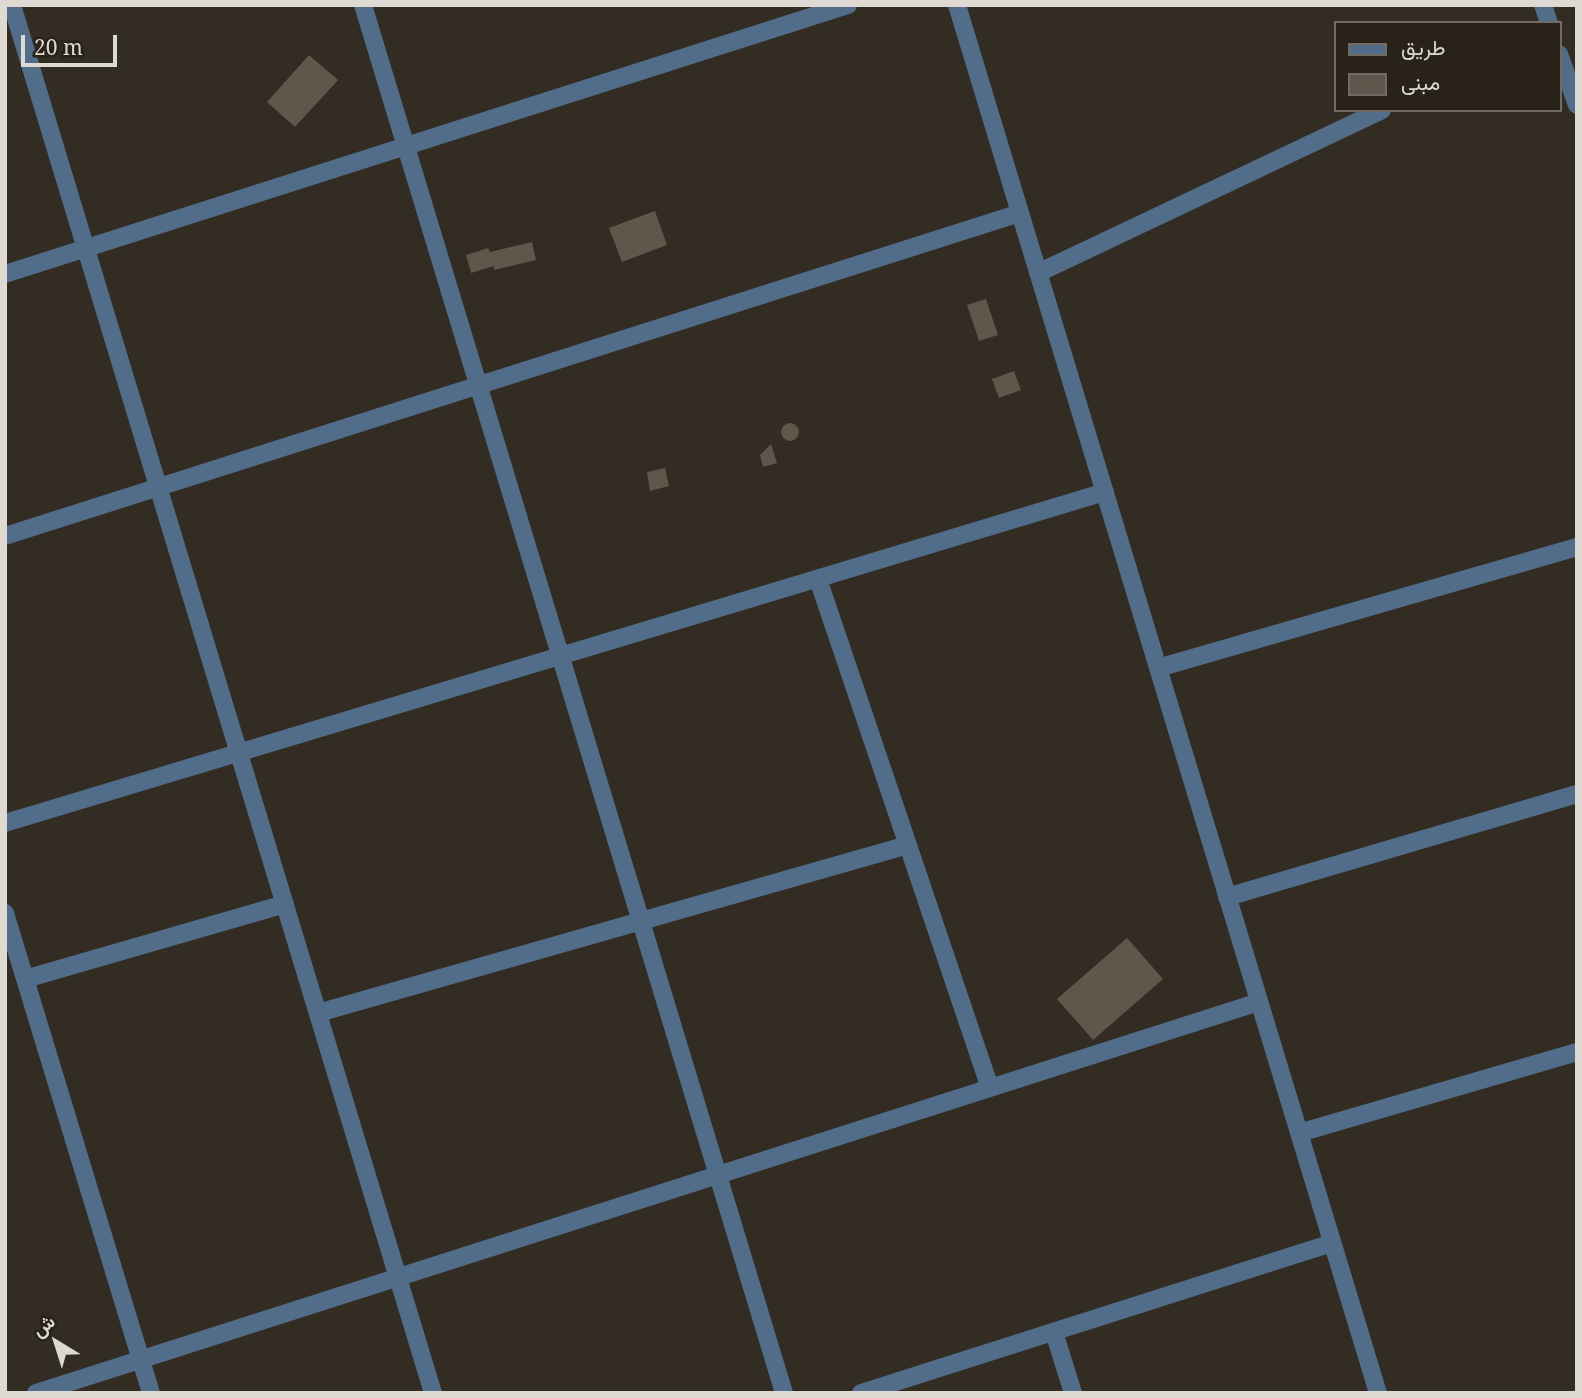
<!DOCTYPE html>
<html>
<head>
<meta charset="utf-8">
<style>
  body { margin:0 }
  #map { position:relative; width:1582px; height:1398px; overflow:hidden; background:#332c22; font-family:"Noto Serif",Vazirmatn,serif }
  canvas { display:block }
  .frame { position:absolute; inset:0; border:7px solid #ded9d3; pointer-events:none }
  .legend { position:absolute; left:1334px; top:21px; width:228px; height:91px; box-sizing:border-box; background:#292219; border:2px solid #716b63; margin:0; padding:9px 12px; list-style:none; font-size:21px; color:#ded9d3 }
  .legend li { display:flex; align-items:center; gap:14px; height:35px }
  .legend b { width:35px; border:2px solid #716b63 }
  .north { position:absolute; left:21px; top:1307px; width:70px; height:70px; -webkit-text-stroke:5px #292219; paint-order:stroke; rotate:322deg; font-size:19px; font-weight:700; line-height:28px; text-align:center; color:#ded9d3 }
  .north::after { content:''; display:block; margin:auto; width:24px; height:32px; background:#ded9d3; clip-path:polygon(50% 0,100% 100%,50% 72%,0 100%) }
  .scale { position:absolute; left:21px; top:35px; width:96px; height:32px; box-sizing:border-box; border:4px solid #ded9d3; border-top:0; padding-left:9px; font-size:21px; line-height:24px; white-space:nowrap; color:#ded9d3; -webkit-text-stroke:5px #292219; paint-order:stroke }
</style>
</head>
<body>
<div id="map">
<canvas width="1582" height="1398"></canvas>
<div class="frame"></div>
<ul class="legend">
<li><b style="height:9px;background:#526d8a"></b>طريق</li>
<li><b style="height:19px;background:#5f574c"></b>مبنى</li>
</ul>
<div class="north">ش</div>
<div class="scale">20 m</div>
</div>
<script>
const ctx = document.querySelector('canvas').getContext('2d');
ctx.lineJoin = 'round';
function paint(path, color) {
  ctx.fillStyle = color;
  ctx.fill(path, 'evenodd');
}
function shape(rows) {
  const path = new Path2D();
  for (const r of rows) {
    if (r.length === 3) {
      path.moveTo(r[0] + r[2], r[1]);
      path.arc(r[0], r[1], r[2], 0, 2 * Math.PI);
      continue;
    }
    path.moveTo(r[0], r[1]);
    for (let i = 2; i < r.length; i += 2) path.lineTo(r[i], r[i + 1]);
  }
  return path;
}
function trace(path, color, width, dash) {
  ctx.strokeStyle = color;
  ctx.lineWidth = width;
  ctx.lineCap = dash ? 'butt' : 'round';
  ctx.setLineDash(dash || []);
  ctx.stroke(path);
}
paint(shape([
  [309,55,338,80,295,127,267,102],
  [655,211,667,245,622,262,609,228],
  [532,242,536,260,494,270,494,266,471,273,466,255,488,248,490,252],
  [986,299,998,335,979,341,967,305],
  [1014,371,1021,390,999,398,992,379],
  [790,432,9],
  [771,444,777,463,763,467,760,455],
  [665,468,669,486,650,491,647,472],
  [1127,938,1163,979,1093,1040,1057,999]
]), '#5f574c');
trace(shape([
  [12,5,433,1393],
  [363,5,784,1393],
  [957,5,1378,1393],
  [1543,5,1549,23],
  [1559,54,1577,105],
  [1038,273,1382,110],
  [5,274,848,5],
  [5,536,1020,213],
  [818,579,990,1088],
  [1158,668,1577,547],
  [5,823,1105,492],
  [1227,897,1577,794],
  [5,913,151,1393],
  [25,979,285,904],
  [318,1013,908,845],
  [1299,1133,1577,1052],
  [1054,1332,1073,1393],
  [36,1393,1259,1002],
  [861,1393,1332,1243]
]), '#526d8a', 18);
</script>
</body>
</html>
